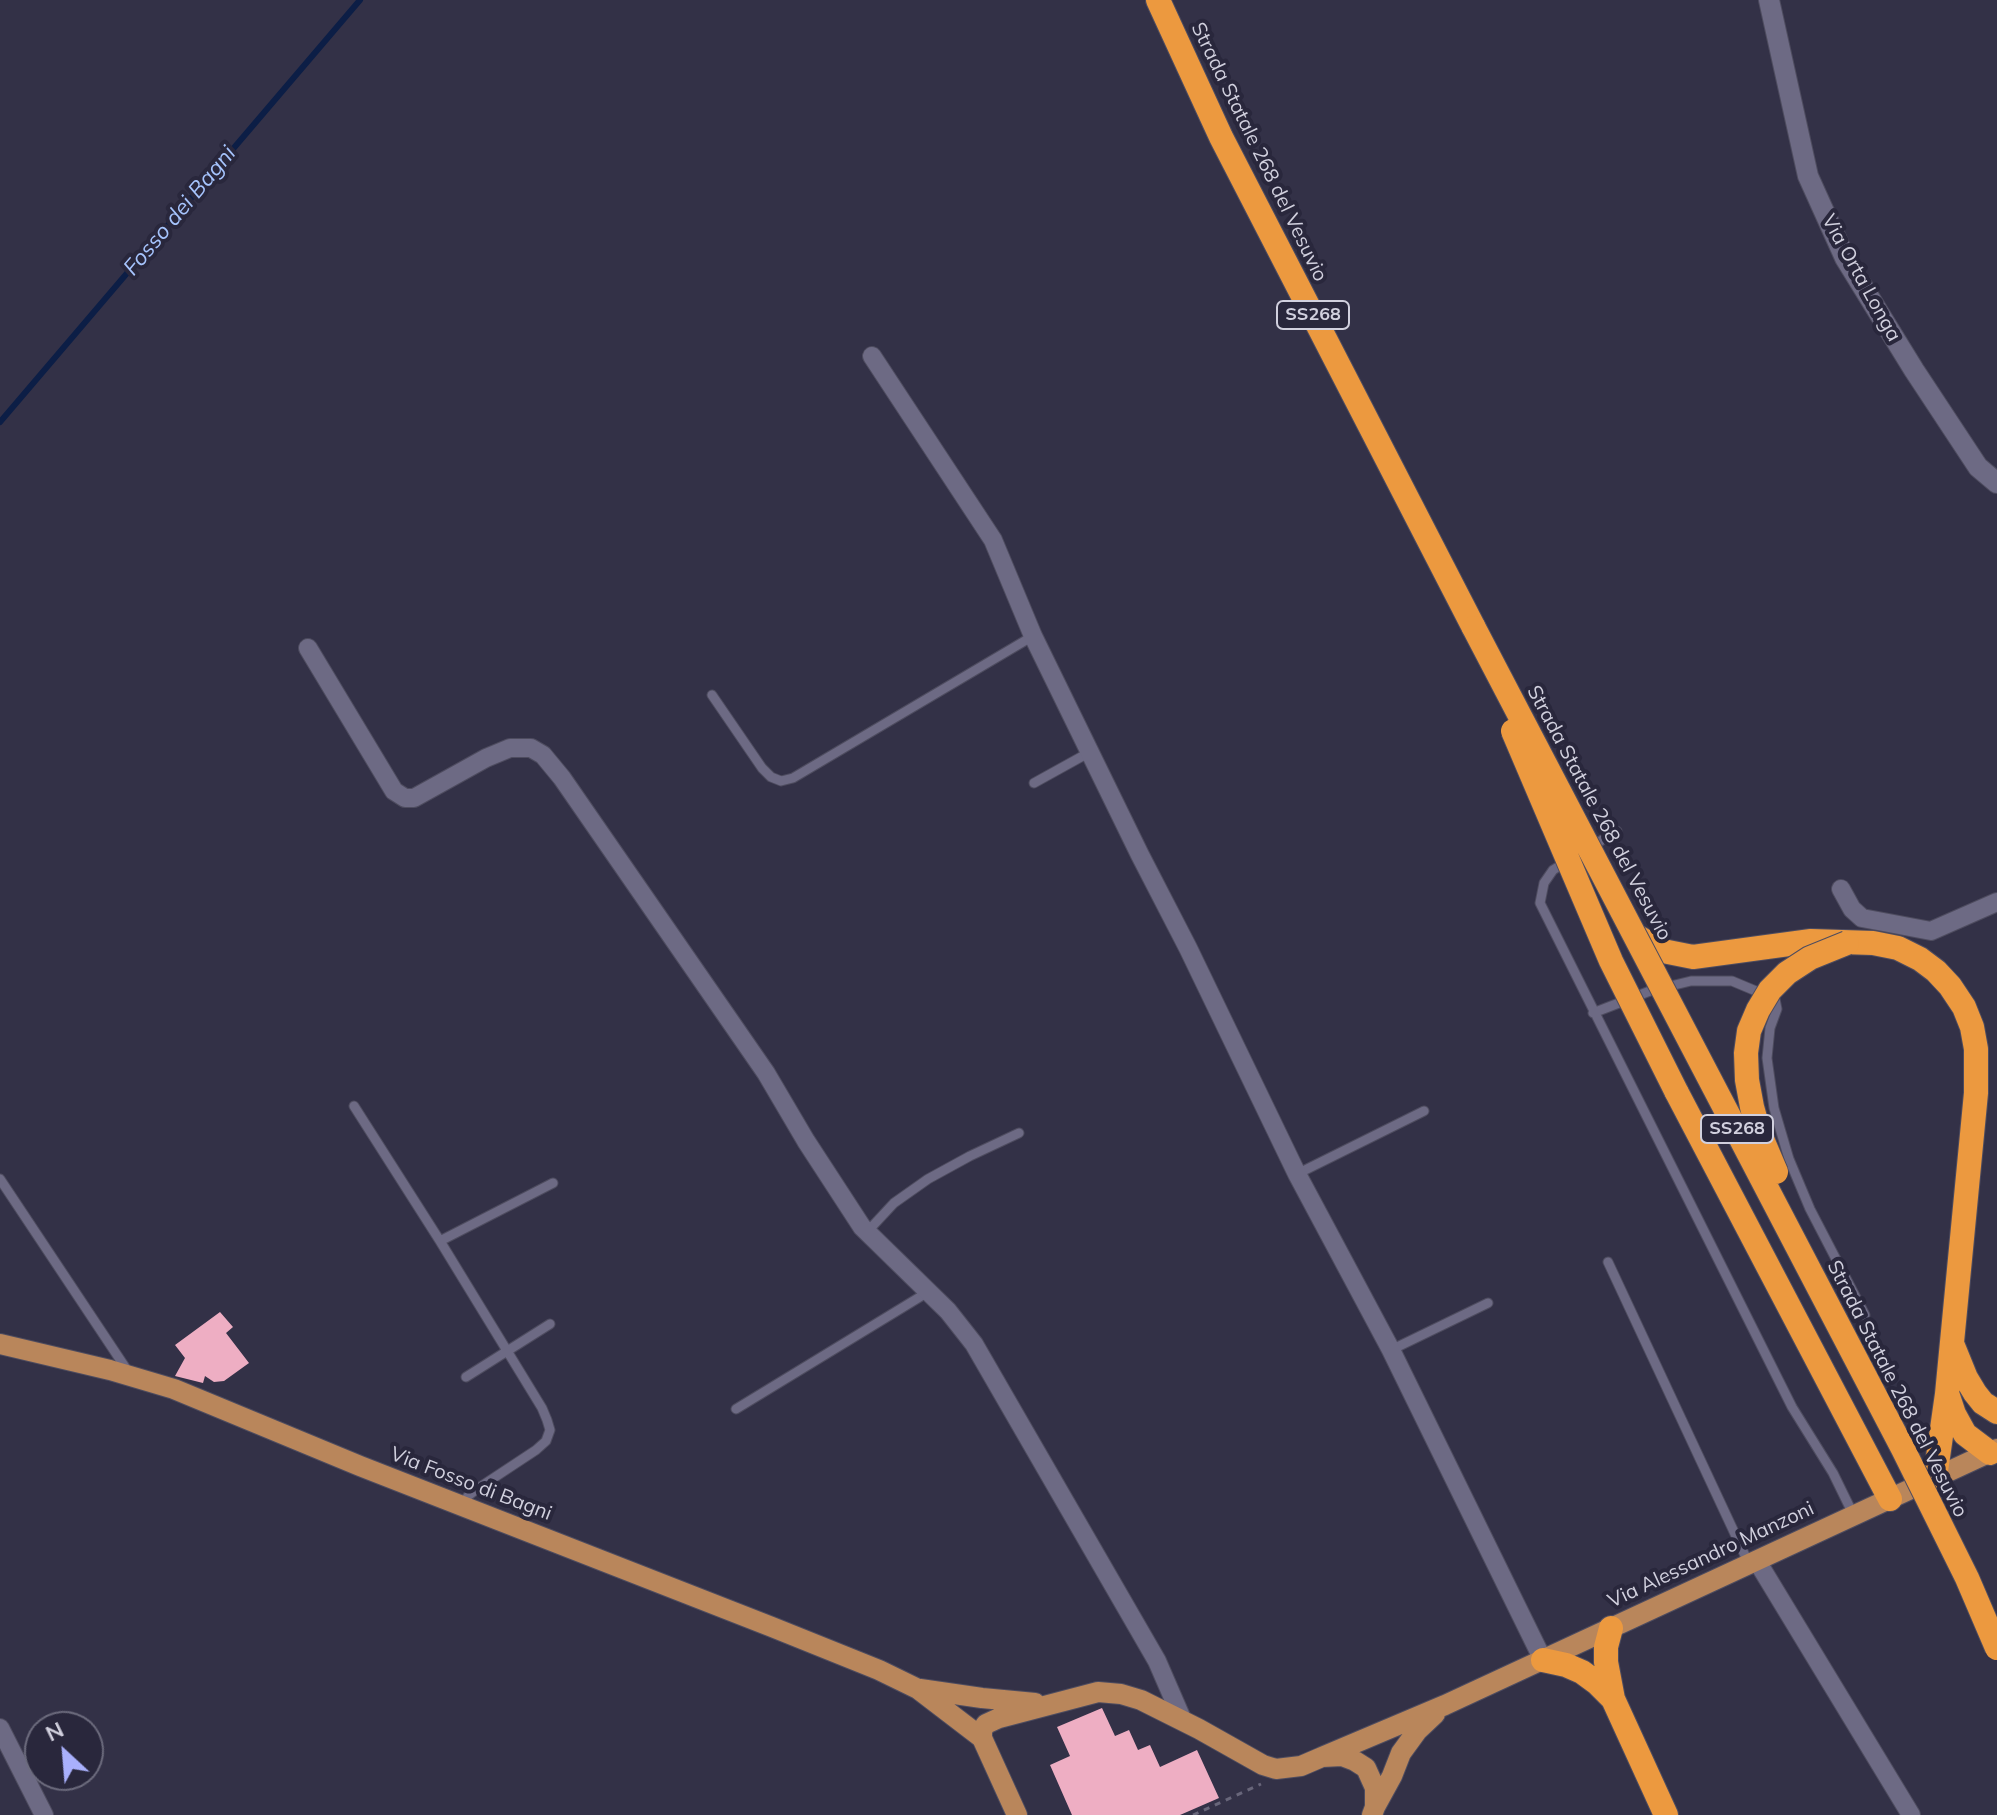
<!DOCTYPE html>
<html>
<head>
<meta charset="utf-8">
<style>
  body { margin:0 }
  #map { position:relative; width:1997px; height:1815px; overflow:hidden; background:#333147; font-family:Mulish,sans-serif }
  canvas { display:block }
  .north { position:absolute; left:24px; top:1711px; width:80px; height:80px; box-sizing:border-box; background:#29273c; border:2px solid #6c6b7d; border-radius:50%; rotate:334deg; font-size:22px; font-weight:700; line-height:32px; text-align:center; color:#d1d0de }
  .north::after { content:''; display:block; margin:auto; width:28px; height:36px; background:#a9b0fc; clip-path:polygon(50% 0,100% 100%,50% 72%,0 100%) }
</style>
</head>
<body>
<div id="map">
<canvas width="1997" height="1815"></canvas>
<div class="north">N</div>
</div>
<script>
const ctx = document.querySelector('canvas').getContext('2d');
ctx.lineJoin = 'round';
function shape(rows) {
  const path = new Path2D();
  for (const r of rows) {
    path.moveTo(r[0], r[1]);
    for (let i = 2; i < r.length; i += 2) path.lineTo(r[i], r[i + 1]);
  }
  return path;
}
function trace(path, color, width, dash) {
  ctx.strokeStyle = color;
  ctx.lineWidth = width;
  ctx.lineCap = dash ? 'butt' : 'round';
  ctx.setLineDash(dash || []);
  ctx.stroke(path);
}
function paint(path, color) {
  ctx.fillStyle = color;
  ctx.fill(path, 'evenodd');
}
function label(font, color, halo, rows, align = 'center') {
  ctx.font = font + ' Mulish,sans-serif';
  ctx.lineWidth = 8;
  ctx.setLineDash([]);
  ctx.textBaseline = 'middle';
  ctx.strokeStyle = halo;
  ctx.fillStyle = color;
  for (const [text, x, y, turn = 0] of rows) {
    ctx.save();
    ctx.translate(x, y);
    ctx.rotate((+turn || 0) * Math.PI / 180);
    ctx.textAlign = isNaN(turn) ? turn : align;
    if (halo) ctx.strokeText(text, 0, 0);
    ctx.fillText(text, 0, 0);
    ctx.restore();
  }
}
trace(shape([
  [0,422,360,0]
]), '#0c1e46', 6);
paint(shape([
  [220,1312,233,1327,226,1333,249,1363,224,1381,214,1382,205,1376,203,1383,175,1376,185,1358,175,1345],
  [1102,1708,1115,1736,1129,1730,1138,1750,1150,1745,1160,1767,1197,1750,1219,1798,1180,1815,1072,1815,1050,1765,1070,1756,1057,1727]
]), '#eeaec3');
const lane = shape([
  [712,695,762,768,771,777,781,781,793,778,1033,636],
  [1034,783,1090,752],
  [1589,848,1617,831],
  [1566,862,1553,870,1544,883,1540,903,1792,1407,1833,1473,1854,1516],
  [1593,1013,1650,991,1691,981,1732,981,1775,999,1777,1009,1770,1028,1767,1058,1774,1108,1789,1159,1810,1209,1865,1315],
  [354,1106,440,1241,542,1408,547,1420,550,1430,546,1441,536,1450,477,1489,468,1496,461,1506],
  [1297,1174,1424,1111],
  [0,1179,129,1373],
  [867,1232,894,1203,928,1179,970,1156,1019,1133],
  [440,1241,553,1183],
  [1608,1262,1749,1564],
  [1391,1350,1488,1303],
  [466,1377,550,1324],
  [736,1409,928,1292]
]);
const street = shape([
  [872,356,993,540,1033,636,1140,855,1188,948,1297,1174,1391,1350,1543,1660],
  [308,648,394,791,405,798,414,798,486,758,510,748,531,748,543,755,562,778,766,1073,806,1141,862,1227,948,1311,974,1344,1157,1661,1183,1721],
  [1841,889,1852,909,1862,918,1931,931,1997,902],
  [1757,1561,1911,1815],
  [0,1728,44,1815]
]);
const secondary = shape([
  [1769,0,1808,176,1845,258,1914,370,1978,467,1997,483]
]);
const primary = shape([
  [0,1344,110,1370,174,1389,360,1466,772,1627,879,1670,918,1689,982,1738],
  [920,1689,982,1698,1035,1703],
  [1322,1757,1445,1705,1997,1449],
  [1375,1807,1392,1776,1401,1753,1417,1731,1435,1714],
  [1017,1815,982,1738,982,1730,986,1724,999,1718,1098,1692,1121,1694,1141,1700,1199,1729,1263,1765,1276,1769,1301,1766,1322,1757,1342,1756,1355,1761,1366,1768,1375,1788,1375,1807,1372,1815]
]);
const highway = shape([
  [1158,0,1221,137,1474,628],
  [1636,936,1663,951,1693,957,1811,941,1873,943,1898,948,1920,959,1936,971,1950,986,1964,1007,1972,1027,1976,1049,1976,1093,1947,1394,1935,1478],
  [1676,1091,1890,1499],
  [1953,1346,1966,1378,1975,1393,1983,1403,1997,1412],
  [1948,1396,1954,1414,1965,1434,1990,1453],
  [1611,1628,1606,1647,1606,1662,1613,1699,1666,1815],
  [1543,1660,1566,1665,1582,1672,1597,1683,1613,1699]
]);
trace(lane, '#4e4c5f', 11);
trace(street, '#4e4c5f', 20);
trace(secondary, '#4e4c5f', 22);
trace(primary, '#4e4c5f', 22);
trace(highway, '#4e4c5f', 26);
trace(shape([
  [1193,1815,1261,1784]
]), '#68667a', 3, [6, 6]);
trace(lane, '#6d6a84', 9);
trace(street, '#6d6a84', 18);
trace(secondary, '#6d6a84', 20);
trace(primary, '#b9865b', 20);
trace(highway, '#ec993f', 24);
const highwayBridge = shape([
  [1474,628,1903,1449,1967,1578,1997,1648],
  [1513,731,1611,961,1676,1091],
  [1776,1172,1759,1132,1752,1107,1747,1080,1746,1053,1749,1031,1758,1010,1770,990,1787,973,1810,958,1847,943]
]);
trace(highwayBridge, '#4e4c5f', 26, []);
trace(highwayBridge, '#ec993f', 24);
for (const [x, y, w] of [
  [1313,315,72],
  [1737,1129,72]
]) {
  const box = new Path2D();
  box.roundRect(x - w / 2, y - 14, w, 28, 6);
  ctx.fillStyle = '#29273c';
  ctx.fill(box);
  trace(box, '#d1d0de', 2);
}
label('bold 18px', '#d1d0de', null, [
  ["SS268",1313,315],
  ["SS268",1737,1129]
]);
label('20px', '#d1d0de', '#29273c', [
  ["Strada Statale 268 del Vesuvio",1259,152,64],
  ["Via Orta Longa",1861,278,61],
  ["Strada Statale 268 del Vesuvio",1599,813,62],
  ["Strada Statale 268 del Vesuvio",1897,1389,63],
  ["Via Fosso di Bagni",471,1484,21],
  ["Via Alessandro Manzoni",1711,1555,-25]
]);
label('italic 22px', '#a6c4fd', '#29273c', [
  ["Fosso dei Bagni",180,211,-50]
]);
</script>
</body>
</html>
